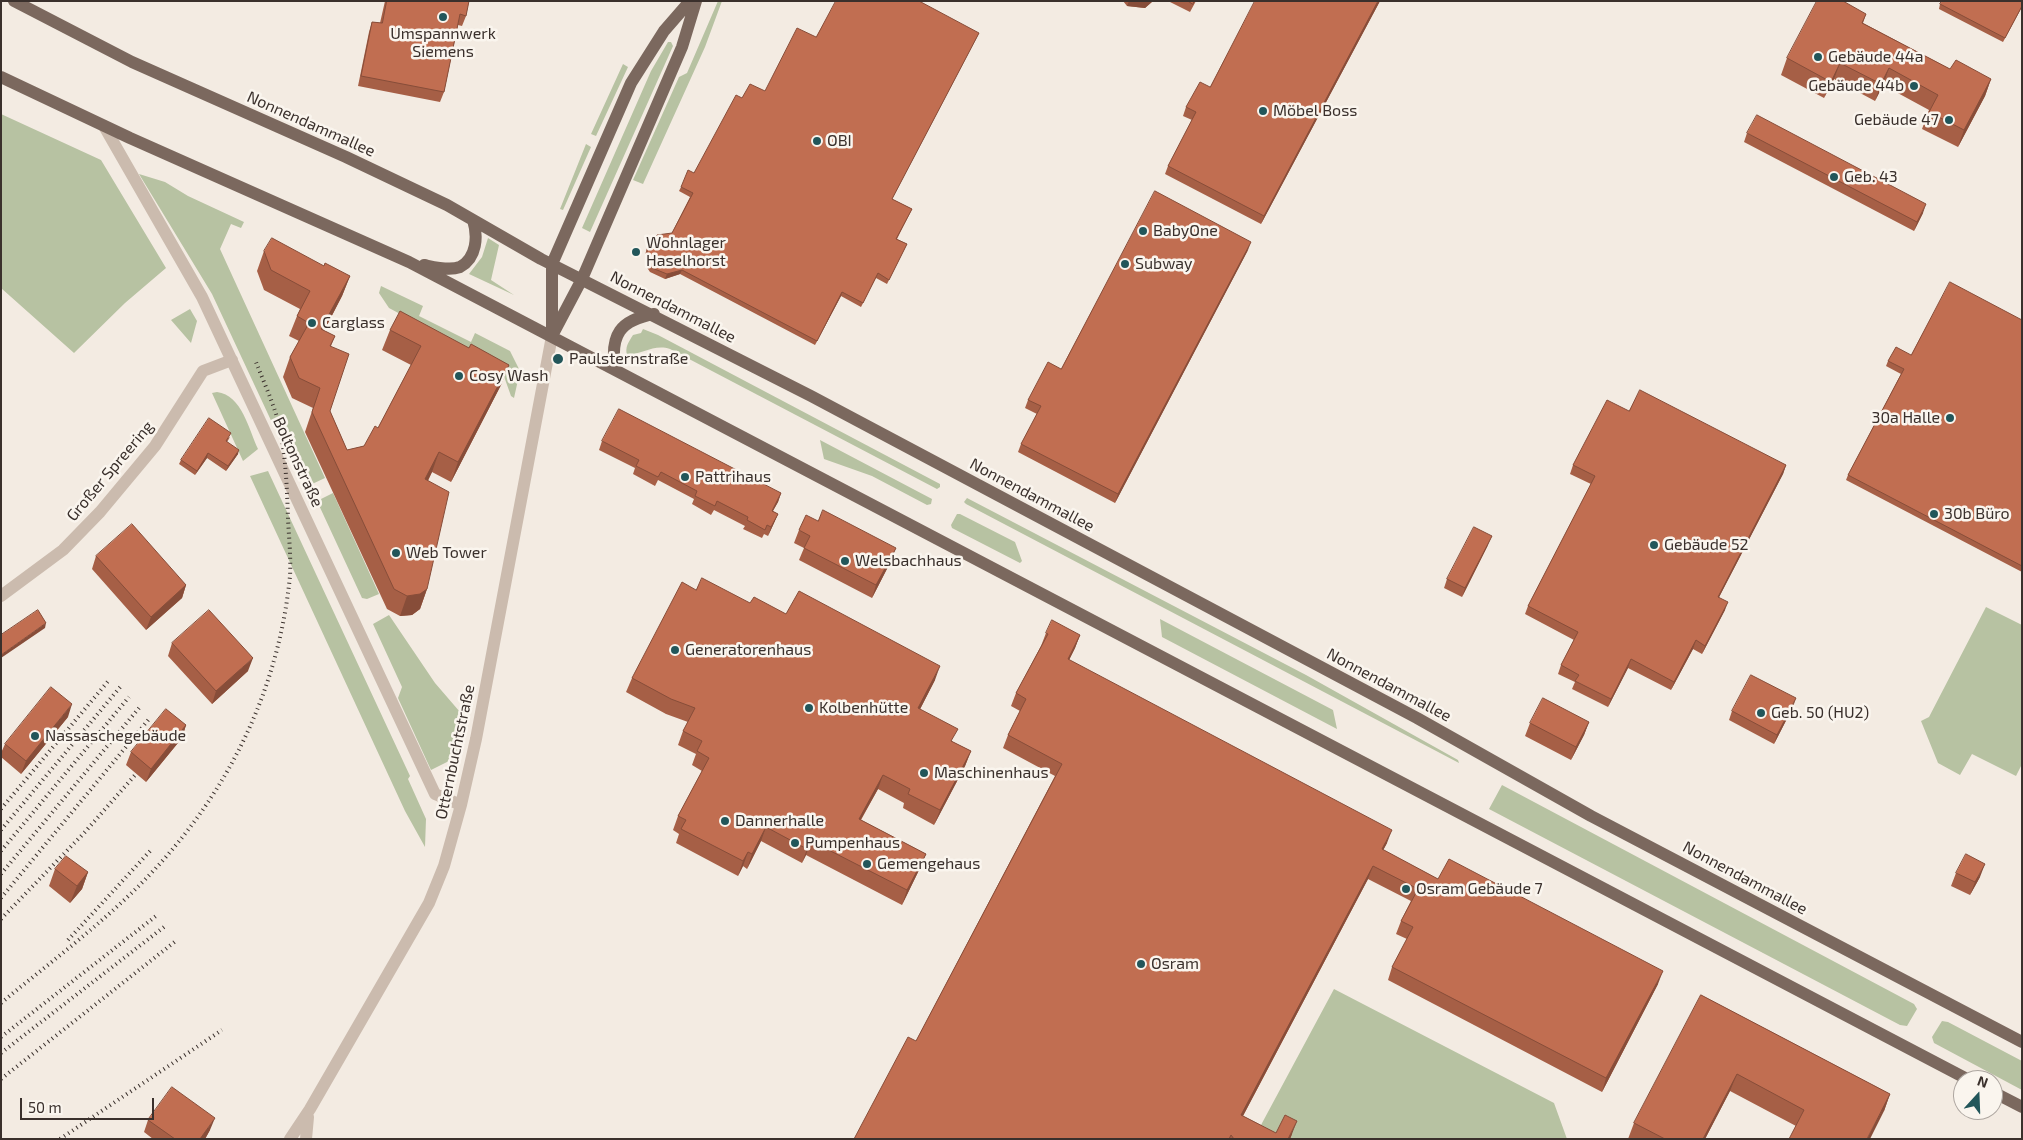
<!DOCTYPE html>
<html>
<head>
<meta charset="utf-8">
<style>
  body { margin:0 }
  #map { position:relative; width:2023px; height:1140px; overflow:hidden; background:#f3ebe2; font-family:"Exo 2",sans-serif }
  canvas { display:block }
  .frame { position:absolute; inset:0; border:2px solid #3a302c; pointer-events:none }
  .north { position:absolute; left:1953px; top:1070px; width:50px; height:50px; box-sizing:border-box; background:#faf5ee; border:1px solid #ada6a0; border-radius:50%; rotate:20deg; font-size:14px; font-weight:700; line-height:20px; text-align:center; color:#3a302c }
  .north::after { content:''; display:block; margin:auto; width:18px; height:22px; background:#22565a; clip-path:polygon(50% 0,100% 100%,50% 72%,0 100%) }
  .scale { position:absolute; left:20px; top:1098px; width:134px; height:22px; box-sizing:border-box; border:2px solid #3a302c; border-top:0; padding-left:6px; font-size:15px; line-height:18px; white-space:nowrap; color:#3a302c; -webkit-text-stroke:4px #faf5ee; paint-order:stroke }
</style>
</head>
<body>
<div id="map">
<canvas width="2023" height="1140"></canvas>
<div class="frame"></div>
<div class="north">N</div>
<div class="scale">50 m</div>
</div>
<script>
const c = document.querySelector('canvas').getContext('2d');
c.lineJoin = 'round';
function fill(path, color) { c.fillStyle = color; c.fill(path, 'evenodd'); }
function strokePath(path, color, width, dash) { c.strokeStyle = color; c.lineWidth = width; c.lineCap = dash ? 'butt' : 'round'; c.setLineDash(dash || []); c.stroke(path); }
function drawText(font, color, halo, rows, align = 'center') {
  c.font = font + ' "Exo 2",sans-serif'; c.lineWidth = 5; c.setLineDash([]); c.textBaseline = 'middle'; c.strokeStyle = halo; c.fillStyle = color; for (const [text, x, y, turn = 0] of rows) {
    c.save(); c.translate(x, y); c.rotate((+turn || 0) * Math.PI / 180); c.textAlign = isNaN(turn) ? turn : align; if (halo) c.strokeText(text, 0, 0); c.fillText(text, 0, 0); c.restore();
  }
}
const green = new Path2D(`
  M718 1H722L705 47 643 184 633 180 679 77 687 73Z
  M668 42H671L673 46 590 232 582 228 651 71Z
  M623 64 628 67 596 136 591 134Z
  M1 114 101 160 166 268 125 303 74 353 1 288Z
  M586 144 591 147 563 210 560 209Z
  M139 174 165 182 188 196 244 222 241 228 231 224 220 249 325 478 310 485 288 439 275 429 212 294Z
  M488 238 499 245 491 280 514 295 469 274 482 257Z
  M381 286 423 306 419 316 471 342 475 333 510 351 520 371 514 398 511 396 501 368 389 308 379 293Z
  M190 309 197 321 191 343 171 320Z
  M643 329 658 335 940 484V487L937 489 670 349C654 344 643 354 627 355 625 347 628 343 633 335L641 333Z
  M217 392C242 395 249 430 258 449L243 461 212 393Z
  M820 440 932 499 931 504 927 505 872 476 824 459Z
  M268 471 410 776 408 779 426 819 425 847 405 811 250 476Z
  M333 493 379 594 367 599 362 598 317 501Z
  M967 498 1306 675 1458 760 1459 763 966 504 964 502Z
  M957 514H960L1015 542 1022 561 1020 563 952 528 951 525Z
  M1986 607 2022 625V764L2016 776 1972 754 1960 775 1938 763 1921 721 1929 717Z
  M389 615 435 683 466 719 454 770 449 761 431 770 398 698 402 687 373 624Z
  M1160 619 1333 710 1337 729 1162 637Z
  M1502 785 1914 1004 1917 1009 1907 1026 1900 1025 1489 809Z
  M1334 989 1554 1103 1567 1139H1287L1261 1125Z
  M1942 1021 1948 1022 2022 1061V1090L1934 1043 1932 1037Z`);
const minor = new Path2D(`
  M104 126 202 297 435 794 461 805
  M1 596 63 550 100 512 155 446 203 371 232 360
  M290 1139 310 1109 429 903 444 866 461 805 476 739 552 336
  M306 1139 308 1117`);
const major = new Path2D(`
  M14 1 132 62 346 157 447 205 541 259 811 396 1417 718 1591 816 2022 1042
  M1 77 130 138 409 262 1969 1080
  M424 265C434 267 449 271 460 267 477 258 478 236 473 220
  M553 334 582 279 682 47 696 1
  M552 336V264L631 83 664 31 690 1
  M615 369C610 335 620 320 654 314
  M1993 1092 2022 1107`);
const rail = new Path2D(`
  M1 809 110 679
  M1 830 121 686
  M1 851 129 697
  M1 874 139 708
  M1 898 149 719
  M1 919 85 832 136 774
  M68 940 151 850
  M1 979H2
  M1 1003C53 960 109 919 155 869 231 787 279 687 290 576 291 558 289 538 288 519 287 489 286 459 280 429 275 406 264 383 256 362
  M1 1037 156 916
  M1 1053 164 927
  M1 1079 177 940
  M60 1139 222 1030`);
const wall = new Path2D(`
  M385 1H469L466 16 462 26 458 25 444 92 440 102 358 86 369 32 372 22 380 23Z
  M1123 1H1153L1145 8 1127 6Z
  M1168 1H1196L1190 12Z
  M1380 1 1261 224 1165 174 1168 166 1192 120 1183 116 1186 107 1210 87Z
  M2022 1V7L2003 42 1939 9 1940 4Z
  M1866 14 1863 23 1950 69 1991 79 1985 96 1958 147 1922 129 1929 110 1883 85 1875 101 1834 79 1824 98 1781 75 1787 58Z
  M979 33 892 199 912 209 897 239 907 244 887 284 876 278 861 307 841 296 815 345 680 274 665 279 650 272 646 266 645 255 648 245 672 233 690 197 679 191 681 187 694 173 742 98 765 91 816 37Z
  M1747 133 1923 213 1914 231 1744 142Z
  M1248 250 1115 503 1018 452 1021 444 1037 414 1025 408 1028 400 1061 369Z
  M264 251 324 266 350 276 342 296 324 331 335 336 331 346 330 411 347 450 364 446 378 428 411 365 382 350 390 330 469 348 509 365 501 385 451 482 432 472 428 481 427 589 420 609 412 615 400 616 387 609 305 432 313 408 292 398 283 377 290 357 299 341 289 336 297 316 300 309 264 290 257 271Z
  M2022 320V572L1846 480 1848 475 1901 374 1886 366 1888 361 1911 355Z
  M1629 411 1786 465 1783 474 1719 597 1725 610 1702 654 1693 649 1671 690 1628 668 1608 707 1572 689 1575 682 1558 674 1561 665 1574 640 1525 614 1528 606 1591 484 1570 474 1573 465Z
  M230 437 227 442 238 454 226 471 207 458 195 475 179 464 181 460Z
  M602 441 781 493 778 502 773 511 778 514 774 523 768 536 764 534 762 538 743 529 745 526 714 510 711 515 692 504 694 499 658 480 655 486 633 474 635 468 599 450Z
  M799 530 891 561 872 598 799 560 804 548 794 543Z
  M1488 545 1462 597 1444 588 1447 579Z
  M96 556 186 585 182 598 146 630 92 569Z
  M696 590 750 603 786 614 935 680 920 709 953 742 971 751 965 766 934 825 903 808 904 803 878 789 861 820 926 854 920 868 902 905 806 855 802 863 761 841 747 869 743 866 738 876 676 843 679 834 673 830 678 816 702 771 692 765 696 754 678 745 683 731 688 722 666 714 626 692 632 678Z
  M1046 633 1080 635 1075 648 1069 660 1387 843 1383 850 1438 879 1658 984 1602 1092 1388 980 1392 967 1407 939 1396 934 1401 921 1411 901 1368 879 1243 1116 1276 1133 1292 1134 1290 1139H854L916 1041 1055 776 1003 748 1008 735 1020 711 1011 706 1016 693 1041 646Z
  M172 643 248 671 212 704 168 656Z
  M1793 707 1774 744 1729 720 1732 711Z
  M68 717 21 774 1 757V753L5 744Z
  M1589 722 1584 735 1571 760 1525 736 1530 723Z
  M186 725 182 738 146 782 126 765 131 752Z
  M55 869 88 872 82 889 70 903 49 886Z
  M1956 873 1980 877 1970 895 1951 886Z
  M1701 995 1890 1094 1884 1111 1796 1126 1730 1091 1705 1139H1628L1634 1123Z
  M148 1120 210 1130 205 1139H153L144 1132Z`);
const shadedWall = new Path2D(`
  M1129 1H1153L1145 8 1127 6Z
  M1378 1H1380L1261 224 1264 216Z
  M979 33 977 37 890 203 892 199Z
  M1840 63 1834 79 1824 98 1831 82Z
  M1889 68 1883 85 1875 101 1881 84Z
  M1991 79 1985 96 1958 147 1964 130Z
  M1926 204 1923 213 1914 231 1917 222Z
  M1251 242 1248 250 1115 503 1118 494Z
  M682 270 680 274 665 279 667 274Z
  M350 276 342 296 314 350 321 329Z
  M842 292 841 296 815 345 817 341Z
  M509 365 501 385 451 482 458 462Z
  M239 450 238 454 226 471 228 466Z
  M439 452 432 472 418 499 425 479Z
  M208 453 207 458 195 475 197 471Z
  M1786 465 1783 474 1715 605 1718 597Z
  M781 493 778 502 768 519Z
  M778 514 774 523 768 536 771 527Z
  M1492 536 1488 545 1462 597 1465 588Z
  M896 548 891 561 872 598 876 585Z
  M186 585 182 598 146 630 151 617Z
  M427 589 420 609 412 615 400 616 407 596Z
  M1728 602 1725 610 1702 654 1705 646Z
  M46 623 45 628 1 658V655Z
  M1080 635 1075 648 1063 672 1068 659Z
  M1696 640 1693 649 1671 690 1674 682Z
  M253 658 248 671 212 704 216 691Z
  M1631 659 1628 668 1608 707 1611 699Z
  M940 666 935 680 913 723 918 708Z
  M1796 698 1793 707 1774 744 1777 735Z
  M72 704 68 717 21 774 26 761Z
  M1589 722 1584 735 1571 760 1576 747Z
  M186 725 182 738 146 782 151 769Z
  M971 751 965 766 934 825 940 810Z
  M883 775 878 789 853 833 859 819Z
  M766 827 761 841 747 869 752 854Z
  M1392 830 1387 843 1377 862 1382 849Z
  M811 841 806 855 802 863 807 849Z
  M748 852 743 866 738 876 743 861Z
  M926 854 920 868 902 905 907 890Z
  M1985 864 1980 877 1970 895 1975 882Z
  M1373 866 1368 879 1236 1129 1241 1115Z
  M88 872 82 889 70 903 77 886Z
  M1663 971 1658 984 1602 1092 1606 1078Z
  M1737 1074 1730 1091 1705 1139H1703Z
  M1890 1094 1884 1111 1870 1139H1867Z
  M215 1118 210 1130 205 1139H200Z
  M1297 1121 1292 1134 1290 1139H1288Z`);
const building = new Path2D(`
  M387 1H469L466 16 460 14 444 92 361 76 372 22 382 23Z
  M836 1H919L979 33 892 199 912 209 896 239 907 244 889 280 878 273 863 303 842 292 817 341 682 270 667 274 652 268 648 262 647 250 648 245 657 235 672 233 693 193 681 187 688 170 694 173 736 95 742 98 750 84 765 91 797 28 816 37Z
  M1188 1H1194L1193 4Z
  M1255 1H1378L1264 216 1168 166 1196 112 1186 107 1200 82 1210 87Z
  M1817 1H1843L1866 14 1862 23 1950 69 1956 60 1991 79 1964 130 1929 112 1938 95 1889 68 1881 84 1840 63 1831 82 1787 58Z
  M1942 1H2022V6L2005 38 1940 4Z
  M1757 115 1926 204 1917 222 1747 133Z
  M1155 191 1251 242 1118 494 1021 444 1041 406 1028 400 1048 362 1061 369Z
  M272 238 324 266 325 263 350 276 321 329 335 336 330 346 349 354 330 411 347 450 364 446 375 426 378 428 421 346 390 330 400 311 469 348 471 344 509 365 458 462 439 452 425 479 449 492 427 589 420 594 407 596 394 589 312 412 320 388 299 378 290 357 309 323 297 316 310 291 271 270 264 251Z
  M1950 282 2022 320V566L1848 475 1904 369 1888 361 1896 347 1911 355Z
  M1640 390 1786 465 1718 597 1728 602 1705 646 1696 640 1674 682 1631 659 1611 699 1575 681 1579 675 1561 665 1578 632 1528 606 1595 476 1573 465 1607 400 1629 411Z
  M619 409 781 493 772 511 778 514 771 527 767 525 765 530 747 520 748 517 717 501 715 506 695 496 697 491 661 472 658 477 636 466 639 460 602 441Z
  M209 418 231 433 226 441 239 450 228 466 208 453 197 471 181 460Z
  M823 510 896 548 876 585 804 548 810 536 799 530 806 515 818 521Z
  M132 524 186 585 151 617 96 556Z
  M1474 527 1492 536 1465 588 1447 579Z
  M702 578 750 603 754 597 786 614 799 591 940 666 918 708 958 729 951 741 971 751 940 810 908 794 910 789 883 775 859 819 926 854 907 890 811 841 807 849 766 827 752 854 748 852 743 861 681 829 686 820 678 816 709 758 697 751 702 741 683 731 695 708 671 699 632 678 682 582 696 590Z
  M38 610 46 623 1 655V635Z
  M209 610 253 658 216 691 172 643Z
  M1052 620 1080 635 1068 659 1392 830 1382 849 1438 879 1449 859 1663 971 1606 1078 1392 967 1413 927 1401 921 1418 889 1373 866 1241 1115 1276 1133 1285 1115 1297 1121 1288 1139H1234L1231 1135 1229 1139H854L908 1037 916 1041 1062 764 1008 735 1026 699 1016 693 1048 634 1046 633Z
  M1751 675 1796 698 1777 735 1732 711Z
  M51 687 72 704 26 761 5 744Z
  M1543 698 1589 722 1576 747 1530 723Z
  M166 709 186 725 151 769 131 752Z
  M1966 854 1985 864 1975 882 1956 873Z
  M66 856 88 872 77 886 55 869Z
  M1701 995 1890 1094 1867 1139H1789L1804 1110 1737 1074 1703 1139H1665L1634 1123Z
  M172 1087 215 1118 200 1139H175L148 1120Z`);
const markers = [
  [443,17,5,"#22565a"],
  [1818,57,5,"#22565a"],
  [1914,86,5,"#22565a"],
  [1263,111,5,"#22565a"],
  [1949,120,5,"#22565a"],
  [817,141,5,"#22565a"],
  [1834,177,5,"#22565a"],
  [1143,231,5,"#22565a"],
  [636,252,5,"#22565a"],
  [1125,264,5,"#22565a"],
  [312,323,5,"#22565a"],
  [558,359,6,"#22565a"],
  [459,376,5,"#22565a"],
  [1950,418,5,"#22565a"],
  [685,477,5,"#22565a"],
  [1934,514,5,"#22565a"],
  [1654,545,5,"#22565a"],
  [396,553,5,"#22565a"],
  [845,561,5,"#22565a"],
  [675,650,5,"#22565a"],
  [809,708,5,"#22565a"],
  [1761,713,5,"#22565a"],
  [35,736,5,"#22565a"],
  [924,773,5,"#22565a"],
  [725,821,5,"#22565a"],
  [795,843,5,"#22565a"],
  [867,864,5,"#22565a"],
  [1406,889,5,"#22565a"],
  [1141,964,5,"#22565a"]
];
const poiNames = [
  ["Umspannwerk",443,34,"center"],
  ["Siemens",443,52,"center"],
  ["Gebäude 44a",1828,57],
  ["Gebäude 44b",1904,86,"right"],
  ["Möbel Boss",1273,111],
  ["Gebäude 47",1939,120,"right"],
  ["OBI",827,141],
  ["Geb. 43",1844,177],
  ["BabyOne",1153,231],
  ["Wohnlager",646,243],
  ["Haselhorst",646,261],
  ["Subway",1135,264],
  ["Carglass",322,323],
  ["Paulsternstraße",569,359],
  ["Cosy Wash",469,376],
  ["30a Halle",1940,418,"right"],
  ["Pattrihaus",695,477],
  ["30b Büro",1944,514],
  ["Gebäude 52",1664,545],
  ["Web Tower",406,553],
  ["Welsbachhaus",855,561],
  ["Generatorenhaus",685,650],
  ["Kolbenhütte",819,708],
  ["Geb. 50 (HU2)",1771,713],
  ["Nassaschegebäude",45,736],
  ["Maschinenhaus",934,773],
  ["Dannerhalle",735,821],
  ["Pumpenhaus",805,843],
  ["Gemengehaus",877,864],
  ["Osram Gebäude 7",1416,889],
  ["Osram",1151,964]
];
const streetNames = [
  ["Nonnendammallee",311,124,24],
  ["Nonnendammallee",673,307,27],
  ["Boltonstraße",298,462,65],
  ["Großer Spreering",110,471,-50],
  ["Nonnendammallee",1032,495,28],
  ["Nonnendammallee",1389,685,28],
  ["Otternbuchtstraße",455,752,-78],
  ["Nonnendammallee",1745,878,28]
];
fill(green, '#b7c2a2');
strokePath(minor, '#cbbbae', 12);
strokePath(major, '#7b685e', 12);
strokePath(rail, '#3a302c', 4, [1, 4]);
fill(wall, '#a65f46');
fill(shadedWall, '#874d39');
fill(building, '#c16e51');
strokePath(building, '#874d39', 1);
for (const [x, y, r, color] of markers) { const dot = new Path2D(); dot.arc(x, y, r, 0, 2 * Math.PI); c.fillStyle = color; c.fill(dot); strokePath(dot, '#faf5ee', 2); }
drawText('16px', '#3a302c', '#faf5ee', poiNames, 'left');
drawText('16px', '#3a302c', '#faf5ee', streetNames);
</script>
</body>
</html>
